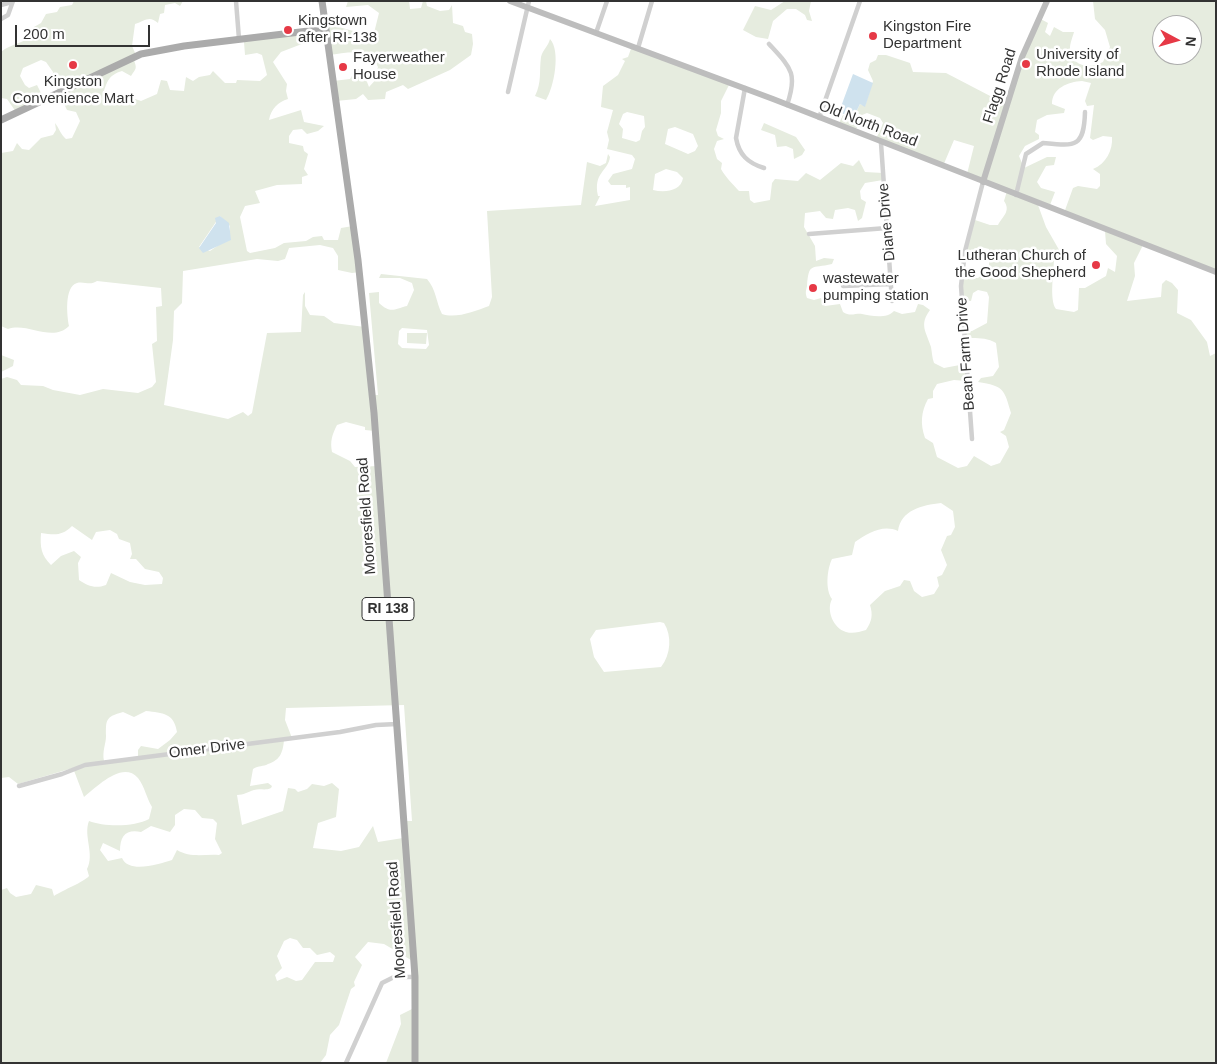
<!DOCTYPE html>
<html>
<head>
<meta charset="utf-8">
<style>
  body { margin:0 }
  #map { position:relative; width:1217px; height:1064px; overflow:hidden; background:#fff; font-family:Arial,sans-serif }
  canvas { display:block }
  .frame { position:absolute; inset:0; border:2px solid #333; pointer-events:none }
  .north { position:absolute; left:1152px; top:15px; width:50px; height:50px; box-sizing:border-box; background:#fff; border:1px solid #adadad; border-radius:50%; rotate:96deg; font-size:14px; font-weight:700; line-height:20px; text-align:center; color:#333 }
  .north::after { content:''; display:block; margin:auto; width:18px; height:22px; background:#e63946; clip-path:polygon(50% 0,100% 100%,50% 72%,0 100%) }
  .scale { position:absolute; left:15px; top:25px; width:135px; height:22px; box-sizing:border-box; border:2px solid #333; border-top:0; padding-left:6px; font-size:15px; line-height:18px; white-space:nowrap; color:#333; -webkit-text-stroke:4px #fff; paint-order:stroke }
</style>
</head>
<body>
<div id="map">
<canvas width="1217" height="1064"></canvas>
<div class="frame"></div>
<div class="north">N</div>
<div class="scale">200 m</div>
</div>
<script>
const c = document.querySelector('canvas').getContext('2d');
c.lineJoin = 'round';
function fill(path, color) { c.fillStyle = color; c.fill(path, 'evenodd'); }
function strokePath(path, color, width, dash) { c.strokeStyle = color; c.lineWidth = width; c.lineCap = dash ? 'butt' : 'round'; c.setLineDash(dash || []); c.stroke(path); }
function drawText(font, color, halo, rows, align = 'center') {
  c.font = font + ' Arial,sans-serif'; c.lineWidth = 5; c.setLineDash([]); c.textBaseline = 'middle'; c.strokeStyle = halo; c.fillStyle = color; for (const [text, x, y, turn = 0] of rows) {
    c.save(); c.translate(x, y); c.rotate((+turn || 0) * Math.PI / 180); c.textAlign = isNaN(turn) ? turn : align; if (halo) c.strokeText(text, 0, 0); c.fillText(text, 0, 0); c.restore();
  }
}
const green = new Path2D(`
  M74 1H183L180 6 175 3 165 5 164 13 160 14 158 23C149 15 145 21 135 24L132 46 136 55 133 57C137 69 137 67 131 76L122 71C109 75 107 81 103 94L116 105H127L135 99 141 101 157 94 161 80 167 81 170 90 184 91 186 77 193 81 199 77 210 75 213 71 225 83H236L237 80 260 81 267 75 262 55 257 53 245 55 244 42 308 31 307 42 281 52 273 62 287 84 286 91 288 99C278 102 271 109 269 120L301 110 304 122 324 126 318 131 307 134 302 129 293 130 289 136V143L303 146 304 151 308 154 304 169 308 175 302 177V184L277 185 255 191 260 203 245 206 240 217 247 251 250 253 275 248 284 243 306 241 313 237 322 236 324 240H338L341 228 353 226 360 272 352 273 338 270V256L333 248 320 245 289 248 285 259 278 261 257 259 183 271 182 303 174 311 173 340 164 405 228 419 243 412 248 416 252 413 267 333 301 332 303 295 305 292V306L310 315 324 316 334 323 365 327 373 395H378L369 293 379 292V303C391 314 394 309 407 306L414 290 412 283 400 278H379L381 274 427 279C436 289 436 302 442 314 456 319 475 311 489 306L492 297 487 211 581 205 587 162 600 166 606 163 608 154 610 157C608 172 593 172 598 196H600L595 206 630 200V187L626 188V185H611L608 181 613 174 632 169 635 159 632 155 607 149 609 140 607 132 613 110 601 107 603 86 618 75 625 61 622 59 628 57 632 46 730 83 721 101V113L716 130 718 136 724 139 717 141 714 149 717 159 722 163 721 169C726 178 732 183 739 191H749L750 200 754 203 770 200 772 183 775 179 798 181 806 173 820 180 841 163 853 166 859 160 865 172 883 173V180L865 183 860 191 861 199 866 202 862 218 858 221 855 210 848 208 835 210 833 219 826 218 820 211 805 213 804 227 815 246 816 261 824 258 834 259 832 264C811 269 809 262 807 286 806 291 805 292 807 298L814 300 821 298 825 306 840 304 843 312C850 317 856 313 862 314 871 316 887 319 894 311L902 314 915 312 918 304 923 305 930 310C919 325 926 331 931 347 932 352 932 358 934 363L944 368 965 364 966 381 954 380 937 384 933 391V398L928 399C921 412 920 424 925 438L933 443 937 457 958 468 967 466 974 456 991 466 1000 463 1009 447 1006 436 1000 432 1004 430 1011 413C1004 389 1004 386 978 382L981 378 993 376 999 367 996 343C986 337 975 338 964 338L963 331H972L987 323 989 297 987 292 978 290 973 293 971 301 961 300 962 277 978 278 989 269V249L981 247 976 249 973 254 964 251 972 219 990 225H998C1003 216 1011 211 1004 201L1007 191 967 174 974 146 954 140 943 166 876 139 883 123 880 118 867 113 862 115 855 132 838 125 843 115 853 118 860 104 865 106 873 81 868 70 870 63 876 60 878 55H886L910 63 913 72 946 73 994 98 1006 100 1039 18 1048 23 1045 32 1050 36 1054 27 1063 32H1074C1073 36 1070 43 1070 48 1071 67 1090 69 1103 62L1110 47 1105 30 1095 19 1093 1H1216V272L1143 245 1134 263 1135 276 1127 301 1161 297 1162 284 1166 280 1172 283 1178 290 1177 313 1191 320 1207 342 1210 356 1216 353V1063H386L401 1024 400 1015 412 1009 411 960 384 944 368 942 355 957 362 965 354 982 355 986 351 989 339 1025 330 1035 326 1055 320 1063H1V890L7 888 10 893 16 897 31 894 36 885 52 889 54 896C63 890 84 882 89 876L87 869C95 854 83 836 89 821 104 827 135 827 149 819L152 807C146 797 145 787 138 778 122 760 96 788 84 797L73 768 18 784 9 777 1 778V379L7 377 17 380 21 385 43 386 53 390 80 395 103 389 138 393 152 387 156 382 152 344 157 341 156 307 162 306 161 288 97 281C90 286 84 281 77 283 64 287 67 316 69 326 52 343 28 322 8 329L1 326V153L13 151 17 143 22 149 29 150 41 138 53 135 56 130 55 123C59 128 61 135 66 139L72 138 80 121 76 112 67 110 52 79 53 72 46 62 41 60 23 68 20 76 25 85 29 88 37 85 44 99 16 112 7 99 1 98V52C11 43 27 43 35 33L34 27 41 23 46 14 57 12 60 7 72 5ZM1162 25H1192V55H1162ZM1082 81 1091 83 1085 101 1087 106 1094 105 1090 138 1093 140 1103 136 1112 137C1113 150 1106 164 1093 169L1100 174V186L1097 189 1078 186 1073 188 1064 213 1105 231 1106 244 1117 256 1115 272 1108 268 1106 276 1085 288H1079L1078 310 1074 312 1056 309C1049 300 1054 271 1054 258L1062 255 1046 227 1038 205H1050L1055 192 1041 188 1037 182 1046 166 1054 165 1056 157H1047L1024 168 1019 156 1025 146 1039 139V135L1035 132 1037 120 1047 115 1064 113 1065 109 1052 104C1052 88 1068 82 1082 81ZM627 112 644 116 645 127 642 131 640 140 636 142 622 138 623 129 619 124 623 114ZM675 127 693 134 698 146 695 151 688 154 665 144 668 129ZM666 169 677 172 683 178C681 191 665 193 653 190L655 174ZM220 216 230 226C230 240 220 244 210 251L199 247ZM402 328 427 330 429 345 426 349 402 348 398 344 399 331ZM346 422 365 427V430L375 431 378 466 355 467 350 461 332 452C330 441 332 435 337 425ZM941 503 953 511 955 527 951 535 947 536 941 550 947 565 942 575 937 577 939 586 934 594 922 597 914 591 910 581 904 580 900 586 885 591 870 605C873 615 872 621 866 630 859 632 853 634 846 632 833 628 826 610 832 599 825 590 827 569 832 559L852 555 855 542C868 533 883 524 898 531 901 510 922 505 941 503ZM72 526 92 540 96 532 110 530 117 534 119 539 130 543 132 554 130 559H136L145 569 159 572 163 578 162 584 145 585 130 582 111 573 106 585C95 589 88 586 79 580L78 563 81 557 74 551 61 556 51 565C41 555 40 547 41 533 55 535 62 536 72 526ZM660 622 664 623C672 636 671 654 661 667L604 672 594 657 590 639 596 630ZM404 705 412 821H401L403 838 378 842 373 826 359 847 341 851 313 848 318 823 336 817 339 789 332 783 324 786 312 784 307 789 298 792 295 789 288 788 283 811 242 825 237 795C244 795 247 792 254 790 260 788 265 791 271 788L272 786 268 783 250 786 253 769C259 765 263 767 268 764 281 760 283 751 284 740L292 738 285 720 286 708ZM146 711C163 713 174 713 177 732L170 740 158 749 141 746 138 750V758L104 761C102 751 106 744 106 736 106 720 105 717 123 712L134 717ZM184 809 195 810 202 818 213 819 217 823 215 839 222 853 219 855C204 854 190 858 177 850L172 860C159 864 129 874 122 858L108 861 100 850 103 843 120 851C120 836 126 829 141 832L151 826 170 832 175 825V815ZM290 938 297 940 303 948H310L317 955 330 952 335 956 333 962H315L302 980 296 981 287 977 277 981 275 975 282 968 277 956 284 941Z
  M348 1H409L410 9 421 8 423 1H426L427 6 440 11 449 10 452 5 453 23 463 26 465 32 472 34 473 44 471 55 450 70 408 89 403 85 386 92 385 99 368 100 363 94 356 99 336 101 333 81 350 79 356 69H362L369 87 380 75 376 73 378 67C370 46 347 53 329 55L325 19 334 18 335 26 357 32 374 33 379 13 368 5 346 7Z
  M785 1H811L809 11 812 21 807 20 805 15 796 9H787L773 21 768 39 756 37 743 30 755 6 771 10Z
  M550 39C561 51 554 87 546 100L535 96C542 82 539 72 541 57 543 49 548 47 550 39Z
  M764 123 796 137 805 150 802 155 794 159 793 149 786 146 777 147 775 135 761 130Z
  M407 333H427L426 344 407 343Z
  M1 355 14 360 13 366 1 372Z`);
const water = new Path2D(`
  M853 74 873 83 865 107 860 104 853 118 839 112Z
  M220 216 229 223 231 240 203 253 199 248 216 223 215 218Z`);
const street = new Path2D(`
  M236 1 239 39
  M1 5 12 2
  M1 19 8 15 13 1
  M596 33 607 1
  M769 44C791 68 798 73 787 105
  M638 48 652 1
  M745 88 736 138C739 155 748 163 764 168
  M508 92 529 1
  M819 118 860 1
  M881 143 892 301
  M1016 195 1026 154 1043 143C1075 146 1084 148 1085 112
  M809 234 887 228
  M843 286 891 284
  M972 439 961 286 965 251 983 182
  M19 786 62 774 85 765 340 732 376 725 397 724
  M346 1063 382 983 394 977H415`);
const secondary = new Path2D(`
  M510 1 773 99 1216 272
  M983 182 1022 57 1047 1`);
const primary = new Path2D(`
  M322 1 358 260 374 413 408 879 415 977V1063
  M1 120 141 54 184 46 325 29`);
const markers = [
  [288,30,5,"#e63946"],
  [873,36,5,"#e63946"],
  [1026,64,5,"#e63946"],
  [73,65,5,"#e63946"],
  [343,67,5,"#e63946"],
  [1096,265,5,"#e63946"],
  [813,288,5,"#e63946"]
];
const shields = [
  [388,609,52]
];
const shieldNames = [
  ["RI 138",388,609]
];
const poiNames = [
  ["Kingstown",298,21],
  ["after RI-138",298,38],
  ["Kingston Fire",883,27],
  ["Department",883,44],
  ["University of",1036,55],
  ["Rhode Island",1036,72],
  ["Fayerweather",353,58],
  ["House",353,75],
  ["Kingston",73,82,"center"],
  ["Convenience Mart",73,99,"center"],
  ["Lutheran Church of",1086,256,"right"],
  ["the Good Shepherd",1086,273,"right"],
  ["wastewater",823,279],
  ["pumping station",823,296]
];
const streetNames = [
  ["Flagg Road",1000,86,-72],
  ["Old North Road",868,124,21],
  ["Diane Drive",887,222,-95],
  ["Bean Farm Drive",966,354,-94],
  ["Mooresfield Road",367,516,-94],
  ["Omer Drive",207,749,-7],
  ["Mooresfield Road",397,920,-94]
];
fill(green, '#e6ecdf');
fill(water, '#cfe2ee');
strokePath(street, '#d0d0d0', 4.5);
strokePath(secondary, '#bdbdbd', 6);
strokePath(primary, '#ababab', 7);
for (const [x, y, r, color] of markers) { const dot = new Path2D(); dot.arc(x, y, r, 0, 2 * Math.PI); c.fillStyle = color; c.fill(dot); strokePath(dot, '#fff', 2); }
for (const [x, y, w] of shields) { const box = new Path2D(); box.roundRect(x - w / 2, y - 11.5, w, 23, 4); c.fillStyle = '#fff'; c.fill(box); strokePath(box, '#333', 1); }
drawText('bold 14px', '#333', null, shieldNames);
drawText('15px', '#333', '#fff', poiNames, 'left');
drawText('15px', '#333', '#fff', streetNames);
</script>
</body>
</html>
